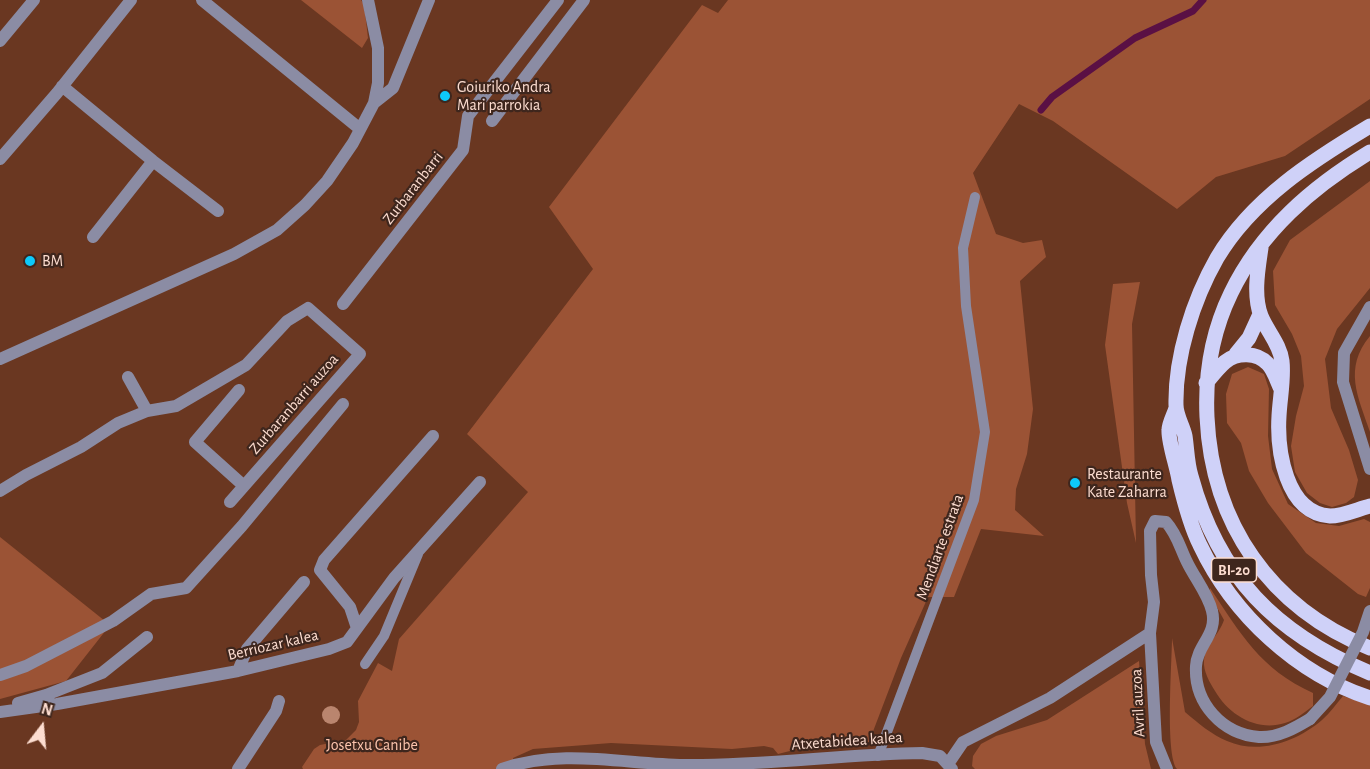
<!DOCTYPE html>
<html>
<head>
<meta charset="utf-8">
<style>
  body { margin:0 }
  #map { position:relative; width:1370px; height:769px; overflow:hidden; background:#6a3721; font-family:"Alegreya Sans",sans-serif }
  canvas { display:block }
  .north { position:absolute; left:12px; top:697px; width:60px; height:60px; -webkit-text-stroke:4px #3e261d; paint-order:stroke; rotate:16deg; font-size:16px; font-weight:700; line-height:24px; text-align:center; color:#fdddd0 }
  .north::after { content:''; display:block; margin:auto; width:21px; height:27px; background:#fdddd0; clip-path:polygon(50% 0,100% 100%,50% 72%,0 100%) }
</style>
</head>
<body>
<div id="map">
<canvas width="1370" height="769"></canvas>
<div class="north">N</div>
</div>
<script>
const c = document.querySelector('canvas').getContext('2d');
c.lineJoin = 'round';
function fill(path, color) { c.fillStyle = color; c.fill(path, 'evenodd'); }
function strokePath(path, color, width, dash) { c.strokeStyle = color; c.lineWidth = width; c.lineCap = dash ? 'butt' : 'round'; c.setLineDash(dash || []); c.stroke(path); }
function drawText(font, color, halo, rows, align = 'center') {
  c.font = font + ' "Alegreya Sans",sans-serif'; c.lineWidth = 4.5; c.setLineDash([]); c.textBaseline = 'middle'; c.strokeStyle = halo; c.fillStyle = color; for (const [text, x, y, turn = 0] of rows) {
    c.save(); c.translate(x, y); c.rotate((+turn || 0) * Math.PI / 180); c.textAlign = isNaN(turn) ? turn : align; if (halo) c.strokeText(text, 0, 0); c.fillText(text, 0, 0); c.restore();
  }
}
const green = new Path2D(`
  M301 0H361L364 4 368 38 362 48Z
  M728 0H1370V99L1285 156 1216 177 1177 209 1053 121 1019 104 973 173 996 234 1023 243 1042 240 1046 257 1020 281 1033 409 1027 454 1016 489 1015 510 1044 536 981 529 954 597H928L901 658 869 742H825L778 754 773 748 764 746 732 749 611 743 533 749 513 758 515 769H303L302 767 314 749 320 745 346 740 356 730 359 722 358 701 378 663 392 671 399 639 528 492 467 434 593 269 549 207 702 5 718 13Z
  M1370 181V288L1337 329 1325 359 1331 408 1349 450 1358 480 1354 497 1346 503 1332 507 1320 503 1307 493 1295 472 1291 446 1296 416 1304 386 1301 356 1292 334 1275 305 1273 271 1290 240Z
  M1140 282 1132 324 1136 543 1127 503 1105 345 1113 284Z
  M1370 336V432C1358 396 1343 369 1370 336Z
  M1248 367 1264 374 1269 389 1268 436 1272 469 1288 504 1316 523 1339 526 1364 519 1370 522V588L1366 597 1358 594 1306 553 1268 503 1249 471 1241 443 1227 423 1226 394 1232 374Z
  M0 537 110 625 66 681 0 699Z
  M1210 588C1241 634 1260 669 1313 693V706C1305 712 1295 720 1285 723 1257 732 1229 715 1215 691 1210 683 1203 671 1204 661 1205 645 1219 635 1224 620L1209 593Z
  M1172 638 1185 712C1198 723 1212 735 1227 741 1259 755 1296 742 1322 720 1330 713 1336 704 1343 696L1370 705V769H1177C1165 755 1172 661 1172 638Z
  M1139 661 1145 744 1151 769H975L972 766 973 756 981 744 996 736 1047 720Z`);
const stream = new Path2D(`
  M1041 110 1052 97 1135 38 1193 11 1203 0`);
const lane = new Path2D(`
  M365 664 384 636 418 554
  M878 756 974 500 985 432 966 306 963 248 975 197`);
const street = new Path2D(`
  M202 0 360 129
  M0 41 34 0
  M62 86 153 161 218 211
  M374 103 393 88 429 0
  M492 121 584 0
  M0 159 57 93 131 0
  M93 237 153 161
  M343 304 463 150 468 116 558 0
  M1370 307 1344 353 1343 382 1370 469
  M0 359 234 254 277 230 305 205 327 181 353 143 374 103 378 83V48L368 0
  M128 377 147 411
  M239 390 195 442 244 486
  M0 491 26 475 81 447 118 423 147 411 176 406 246 365 287 321 308 308 360 354 230 502
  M357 628 350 607 320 570 324 560 433 436
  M238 671 247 649 304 582
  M0 675 26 666 113 621 151 594 186 588 242 526 343 404
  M18 703 46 695 102 673 147 637
  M0 712 57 704 238 671 329 649 347 642 394 578 480 482
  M948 764 963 742 1050 698 1150 633
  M238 769 276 711 279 701
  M502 769C561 748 624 764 684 765 764 766 843 754 922 753L940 756 952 769
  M1167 769 1156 742 1150 633 1154 602 1151 575 1150 531 1155 521 1166 522C1177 534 1180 548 1187 562 1194 577 1208 594 1212 611 1218 634 1197 645 1196 666 1194 703 1222 734 1259 737 1278 738 1295 728 1310 719`);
const primary = new Path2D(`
  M1370 126C1313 160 1252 199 1217 258 1193 300 1175 357 1176 405 1176 416 1183 426 1185 436 1187 449 1187 463 1191 476 1218 576 1276 634 1370 673
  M1370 152C1312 187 1261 231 1231 293 1212 332 1205 374 1207 417 1212 524 1270 608 1370 648
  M1261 248C1258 269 1253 295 1261 316 1267 331 1280 344 1282 361 1284 379 1280 397 1279 416 1277 449 1285 513 1330 516 1343 516 1358 509 1370 506
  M1236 354 1249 338 1260 314
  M1206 383C1212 376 1218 368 1225 362 1237 352 1257 352 1268 364 1274 370 1277 381 1281 389
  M1176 408C1174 415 1169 423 1169 430 1168 441 1177 467 1179 480 1184 501 1190 525 1200 545 1233 615 1297 674 1370 698`);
const streetBridge = new Path2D(`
  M1310 719 1330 697 1363 632 1370 611`);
const trees = [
  [331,715]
];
const markers = [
  [445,96,6,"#0dcafa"],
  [30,261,6,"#0dcafa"],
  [1075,483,6,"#0dcafa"]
];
const shields = [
  [1234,570,45]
];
const shieldNames = [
  ["BI-20",1234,570]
];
const poiNames = [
  ["Goiuriko Andra",457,87],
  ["Mari parrokia",457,105],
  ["BM",42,261],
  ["Restaurante",1087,474],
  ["Kate Zaharra",1087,492]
];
const streetNames = [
  ["Zurbaranbarri",413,188,-52],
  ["Zurbaranbarri auzoa",294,404,-49],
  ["Mendiarte estrata",940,547,-70],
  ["Berriozar kalea",273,645,-13],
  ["Avril auzoa",1138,703,-93],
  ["Atxetabidea kalea",847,741,-4]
];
const parkNames = [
  ["Josetxu Canibe",372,745]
];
fill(green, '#9b5335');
strokePath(stream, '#5a1044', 7);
strokePath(lane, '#8b8ca4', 10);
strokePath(street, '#8b8ca4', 12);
strokePath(primary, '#cfd1f8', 15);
strokePath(streetBridge, '#8b8ca4', 12);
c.fillStyle = '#ba856e';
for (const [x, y] of trees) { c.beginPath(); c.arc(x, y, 9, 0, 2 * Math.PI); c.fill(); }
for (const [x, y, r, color] of markers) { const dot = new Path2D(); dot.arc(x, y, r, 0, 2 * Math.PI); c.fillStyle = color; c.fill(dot); strokePath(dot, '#3e261d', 2); }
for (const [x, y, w] of shields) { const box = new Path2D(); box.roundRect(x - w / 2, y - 12, w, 24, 4.5); c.fillStyle = '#3e261d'; c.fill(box); strokePath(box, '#fdddd0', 1.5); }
drawText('bold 15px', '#fdddd0', null, shieldNames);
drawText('16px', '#fdddd0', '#3e261d', poiNames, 'left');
drawText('16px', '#fdddd0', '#3e261d', streetNames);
drawText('16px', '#fcc4ad', '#3e261d', parkNames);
</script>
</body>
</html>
